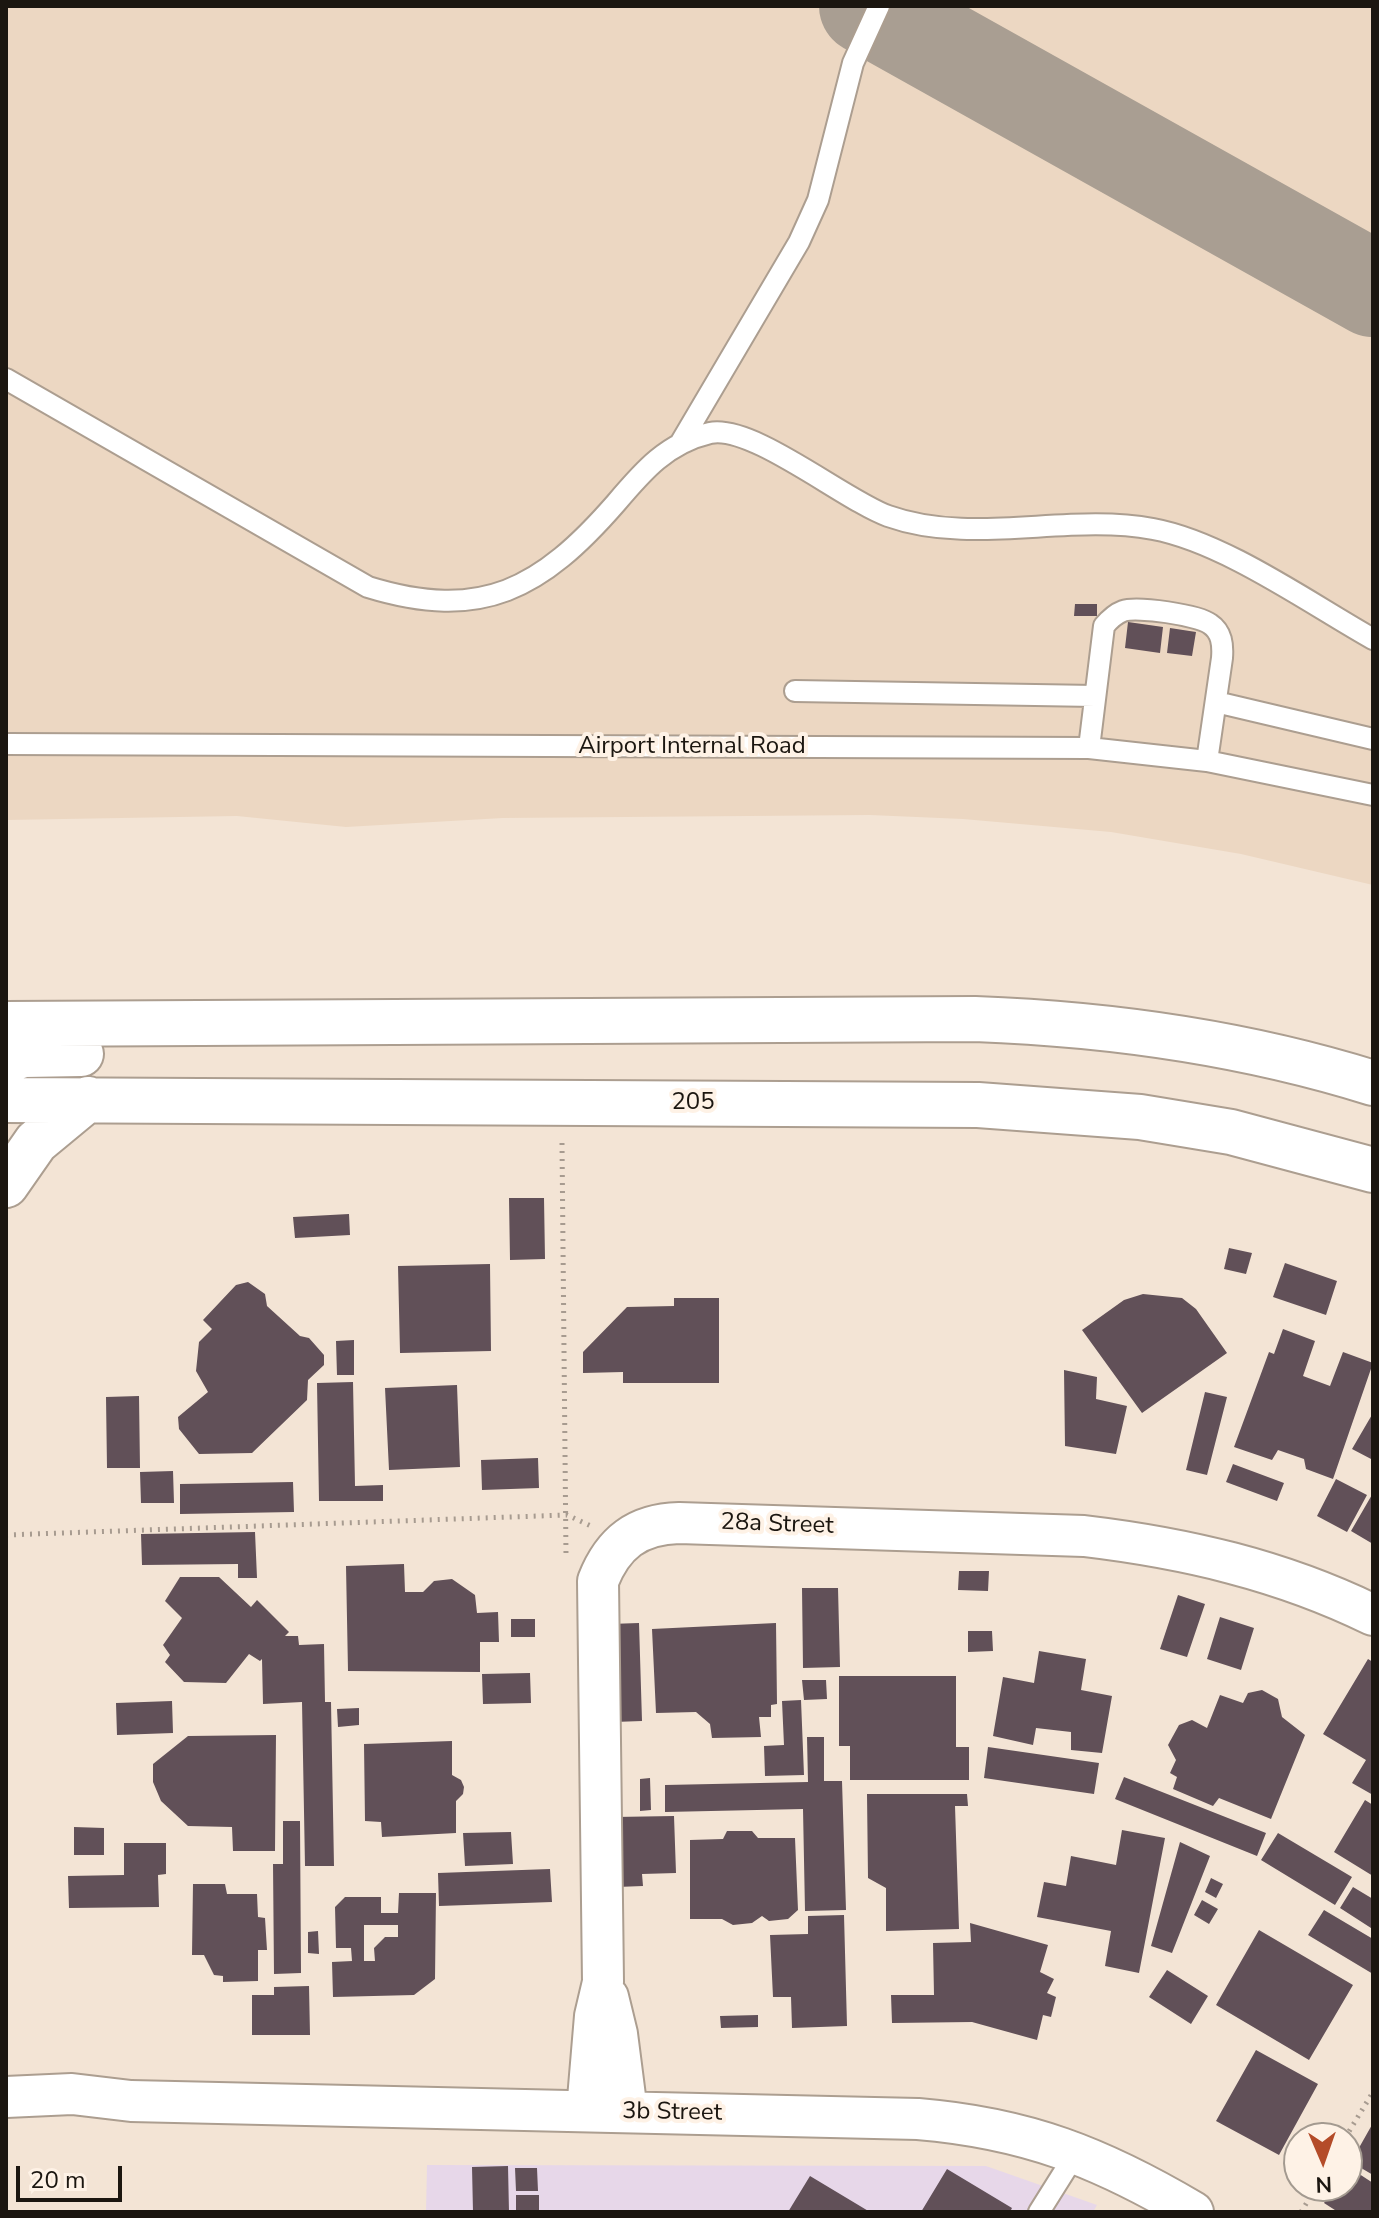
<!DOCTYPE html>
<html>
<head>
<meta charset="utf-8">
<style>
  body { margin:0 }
  #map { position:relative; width:1379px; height:2218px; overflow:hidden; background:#f3e4d5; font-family:"Nunito Sans",sans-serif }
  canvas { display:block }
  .frame { position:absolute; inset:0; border:8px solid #1b1610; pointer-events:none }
  .north { position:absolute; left:1283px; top:2122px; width:80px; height:80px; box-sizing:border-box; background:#fef2e6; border:2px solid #a39a90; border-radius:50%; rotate:178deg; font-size:22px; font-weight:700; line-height:32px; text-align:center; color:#1b1610 }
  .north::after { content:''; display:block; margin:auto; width:28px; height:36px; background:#b44c29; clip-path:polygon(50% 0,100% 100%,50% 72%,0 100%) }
  .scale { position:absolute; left:16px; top:2166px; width:106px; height:36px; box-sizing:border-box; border:4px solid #1b1610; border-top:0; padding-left:10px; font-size:24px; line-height:28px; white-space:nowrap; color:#1b1610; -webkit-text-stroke:6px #fef2e6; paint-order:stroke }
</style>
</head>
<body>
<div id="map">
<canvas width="1379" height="2218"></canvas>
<div class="frame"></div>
<div class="north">N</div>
<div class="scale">20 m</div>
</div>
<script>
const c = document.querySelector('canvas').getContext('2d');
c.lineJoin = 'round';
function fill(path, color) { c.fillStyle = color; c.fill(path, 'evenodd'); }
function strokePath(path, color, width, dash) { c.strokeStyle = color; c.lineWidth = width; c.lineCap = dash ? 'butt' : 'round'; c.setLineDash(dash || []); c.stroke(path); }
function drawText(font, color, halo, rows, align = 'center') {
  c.font = font + ' "Nunito Sans",sans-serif'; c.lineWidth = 8; c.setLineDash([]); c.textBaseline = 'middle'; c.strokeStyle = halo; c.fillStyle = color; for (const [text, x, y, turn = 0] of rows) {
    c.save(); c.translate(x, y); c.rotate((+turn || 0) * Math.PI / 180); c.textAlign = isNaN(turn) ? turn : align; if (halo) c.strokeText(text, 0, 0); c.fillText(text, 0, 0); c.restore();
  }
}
const built = new Path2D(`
  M6 6H1373V885L1241 854 1111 832 963 819 870 815 503 818 346 827 237 816 6 820Z`);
const education = new Path2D(`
  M427 2165 986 2166 1097 2205 1093 2212H426Z`);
const taxiway = new Path2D(`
  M867 6 1373 289`);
const building = new Path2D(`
  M1075 604H1097V616H1074Z
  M1128 622 1163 627 1160 653 1125 648Z
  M1170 628 1196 632 1192 656 1167 653Z
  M509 1198H544L545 1259 510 1260Z
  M349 1214 350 1235 295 1238 293 1217Z
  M1229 1248 1252 1253 1246 1274 1224 1269Z
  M1285 1263 1337 1281 1326 1315 1273 1297Z
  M490 1264 491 1351 400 1353 398 1266Z
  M248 1282 265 1294 267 1306 300 1336 309 1338 324 1355V1365L308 1380 307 1400 252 1453 199 1454 179 1429 178 1417 208 1392 196 1371 199 1342 212 1329 203 1320 236 1285Z
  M1143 1294 1182 1298 1196 1309 1227 1353 1142 1413 1082 1330 1124 1300Z
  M674 1298H719V1383H623V1372L583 1373V1352L627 1307 674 1306Z
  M1283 1329 1315 1341 1303 1376 1330 1386 1343 1352 1373 1363 1333 1479 1306 1469 1304 1459 1278 1450 1272 1460 1234 1447 1269 1352 1274 1354Z
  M354 1340V1375H337L336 1341Z
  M1064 1370 1097 1377 1096 1399 1127 1406 1116 1454 1065 1446Z
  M353 1382 355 1486 383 1485V1501H319L317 1383Z
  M457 1385 460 1467 389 1470 385 1388Z
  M1205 1392 1227 1397 1207 1475 1186 1470Z
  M139 1396 140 1468H107L106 1397Z
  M1373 1413V1460L1352 1449Z
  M538 1458 539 1488 482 1490 481 1460Z
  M1233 1464 1284 1483 1277 1501 1226 1482Z
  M173 1471 174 1503H141L140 1472Z
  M1336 1479 1367 1495 1347 1532 1317 1516Z
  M293 1482 294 1512 180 1514V1484Z
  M1373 1493V1544L1351 1531Z
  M255 1532 257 1578H238V1564L142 1565 141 1534Z
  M404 1564 405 1592H423L434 1581 452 1579 475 1595 477 1613 498 1612 499 1642H480V1672L348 1671 346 1566Z
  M959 1571H989L988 1591 958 1590Z
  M180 1577H219L251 1607 257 1600 289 1632 285 1636H298L299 1645 324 1644 325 1702H331L334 1866H305L302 1702 263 1704 262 1659 260 1661 249 1654 226 1683 184 1682 165 1662 170 1655 163 1645 182 1618 165 1601Z
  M802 1588H838L840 1667 803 1668Z
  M1178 1595 1205 1604 1187 1657 1160 1649Z
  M1220 1617 1254 1628 1241 1670 1207 1659Z
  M511 1619H535V1637H511Z
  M639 1623 642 1721 614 1722 610 1624Z
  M776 1623 777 1704 771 1705V1717H759L761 1737 712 1738 710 1724 696 1712 656 1713 652 1629Z
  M968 1631H992L993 1651 968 1652Z
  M1039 1651 1086 1659 1081 1690 1112 1696 1102 1753 1071 1750V1732L1036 1728 1033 1745 993 1736 1003 1677 1034 1683Z
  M1368 1659 1373 1662V1795L1352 1783 1366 1760 1323 1734Z
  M530 1673 531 1703 483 1704 482 1674Z
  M839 1676H956V1747H969V1780H850V1746H839Z
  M802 1680H826L827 1699 804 1700Z
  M1262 1690 1278 1699 1282 1717 1305 1735 1271 1819 1219 1798 1213 1806 1173 1789 1177 1777 1170 1773 1176 1760 1168 1745 1179 1725 1192 1720 1207 1728 1220 1695 1243 1703 1248 1693Z
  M801 1700 804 1775 765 1776 764 1746 784 1745 782 1701Z
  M172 1701 173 1733 117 1735 116 1703Z
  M359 1708V1725L338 1727 337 1709Z
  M276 1735 275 1851H233L232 1827 188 1826 161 1801 153 1782V1764L188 1736Z
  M807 1737H824V1781H842L846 1910 805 1911 803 1809 665 1812V1785L808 1782Z
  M452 1741V1775L461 1780 464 1787 463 1794 456 1801V1833L382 1837 381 1822 365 1821 364 1744Z
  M988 1747 1099 1763 1094 1794 984 1778Z
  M1124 1777 1266 1833 1257 1856 1115 1799Z
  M650 1778 651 1810 640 1811V1779Z
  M867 1794H967L968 1806H955L959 1929 886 1931V1888L868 1878Z
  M1365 1800 1373 1805V1876L1334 1852Z
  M674 1816 676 1873 642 1874 643 1886 617 1887 615 1817Z
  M283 1821H300L301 1973 274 1974 273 1864H283Z
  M74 1827 104 1828V1855H74Z
  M1122 1830 1165 1838 1139 1973 1105 1966 1111 1931 1037 1917 1044 1882 1066 1886 1071 1856 1116 1865Z
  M727 1831H752L758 1838H795L798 1910 788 1919 769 1921 762 1916 752 1923 733 1925 722 1919H690V1840L723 1839Z
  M511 1832 513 1864 465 1866 463 1833Z
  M1278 1833 1352 1877 1335 1905 1261 1860Z
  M1180 1842 1210 1856 1172 1953 1151 1946Z
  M124 1843H166V1874L158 1875 159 1907 69 1908 68 1876 124 1875Z
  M550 1869 552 1902 439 1906 438 1873Z
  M1211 1878 1223 1884 1216 1898 1205 1892Z
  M193 1884H225L227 1894H257L258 1917 265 1918 267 1950H258V1981L223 1982V1976L214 1975 204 1955H192Z
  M1353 1887 1373 1899 1371 1928 1340 1908Z
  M399 1893H436L435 1979 414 1995 333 1997 332 1962 352 1961 351 1948H336L335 1907 345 1897H381V1913H398ZM364 1925H398V1937H385L374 1948 375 1961H364Z
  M1202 1900 1218 1909 1209 1924 1194 1915Z
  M1324 1910 1373 1939V1974L1308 1935Z
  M844 1915 847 2026 792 2028 791 1997H773L770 1935 808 1934V1916Z
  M970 1923 1048 1945 1040 1972 1054 1979 1047 1993 1056 1997 1051 2017 1043 2015 1037 2040 972 2022 892 2023 891 1995H934L933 1943 971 1942Z
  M1259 1930 1353 1985 1309 2060 1216 2005Z
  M318 1931 319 1954 308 1953V1932Z
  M1167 1970 1208 1996 1191 2024 1149 1997Z
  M309 1986 310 2035H252V1995H274V1987Z
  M758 2015V2027L721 2028 720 2016Z
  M1256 2050 1318 2084 1279 2155 1216 2121Z
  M1373 2123V2175L1351 2162Z
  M508 2166 509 2212H473L472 2167Z
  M1347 2166 1373 2183V2212H1338L1324 2203 1335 2186H1347Z
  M515 2168H537L538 2191H516Z
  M947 2169 1012 2208 1010 2212H921Z
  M810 2176 870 2212H788Z
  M516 2195H539V2212H516Z`);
const path = new Path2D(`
  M562 1143 566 1556
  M6 1535 567 1515 591 1526
  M1345 2138 1373 2092
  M1301 2212 1317 2186`);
const lane = new Path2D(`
  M6 379 368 587C482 622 541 589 616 503 643 471 667 443 710 433 752 424 844 500 888 516 972 546 1067 513 1153 529 1224 542 1309 603 1373 639
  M681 442 799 242 818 200 853 63 879 6
  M795 691 1095 696
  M1216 702 1373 739
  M6 744 1089 748 1207 761 1373 795
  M1089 748 1104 626C1109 620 1115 614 1123 611 1137 606 1198 615 1210 624 1222 632 1223 645 1222 658L1207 761
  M1039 2212 1076 2153`);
const street = new Path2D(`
  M608 1997 617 2034 627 2112
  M6 2097 72 2094 131 2101 918 2119C1026 2128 1100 2157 1193 2212
  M587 2111 595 2016 603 1982 598 1581C613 1543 637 1524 679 1523L1084 1536C1185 1548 1281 1570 1373 1615`);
const secondary = new Path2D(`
  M6 1024 975 1019C1111 1024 1242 1042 1373 1083
  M6 1061 24 1055 81 1054
  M6 1100 978 1105 1140 1117 1231 1132 1373 1170
  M6 1185 36 1142 88 1099`);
const streetNames = [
  ["Airport Internal Road",692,747],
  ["205",693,1103],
  ["28a Street",777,1525,2],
  ["3b Street",672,2113,1]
];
fill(built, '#ecd7c2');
fill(education, '#e7d7e9');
strokePath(taxiway, '#a99e92', 96);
fill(building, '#615058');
strokePath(lane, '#ac9e90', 24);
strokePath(street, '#ac9e90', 44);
strokePath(secondary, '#ac9e90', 48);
strokePath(path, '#a79b90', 5, [2, 6]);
strokePath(lane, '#fff', 20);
strokePath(street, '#fff', 40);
strokePath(secondary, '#fff', 44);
drawText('24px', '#1b1610', '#fef2e6', streetNames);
</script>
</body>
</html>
